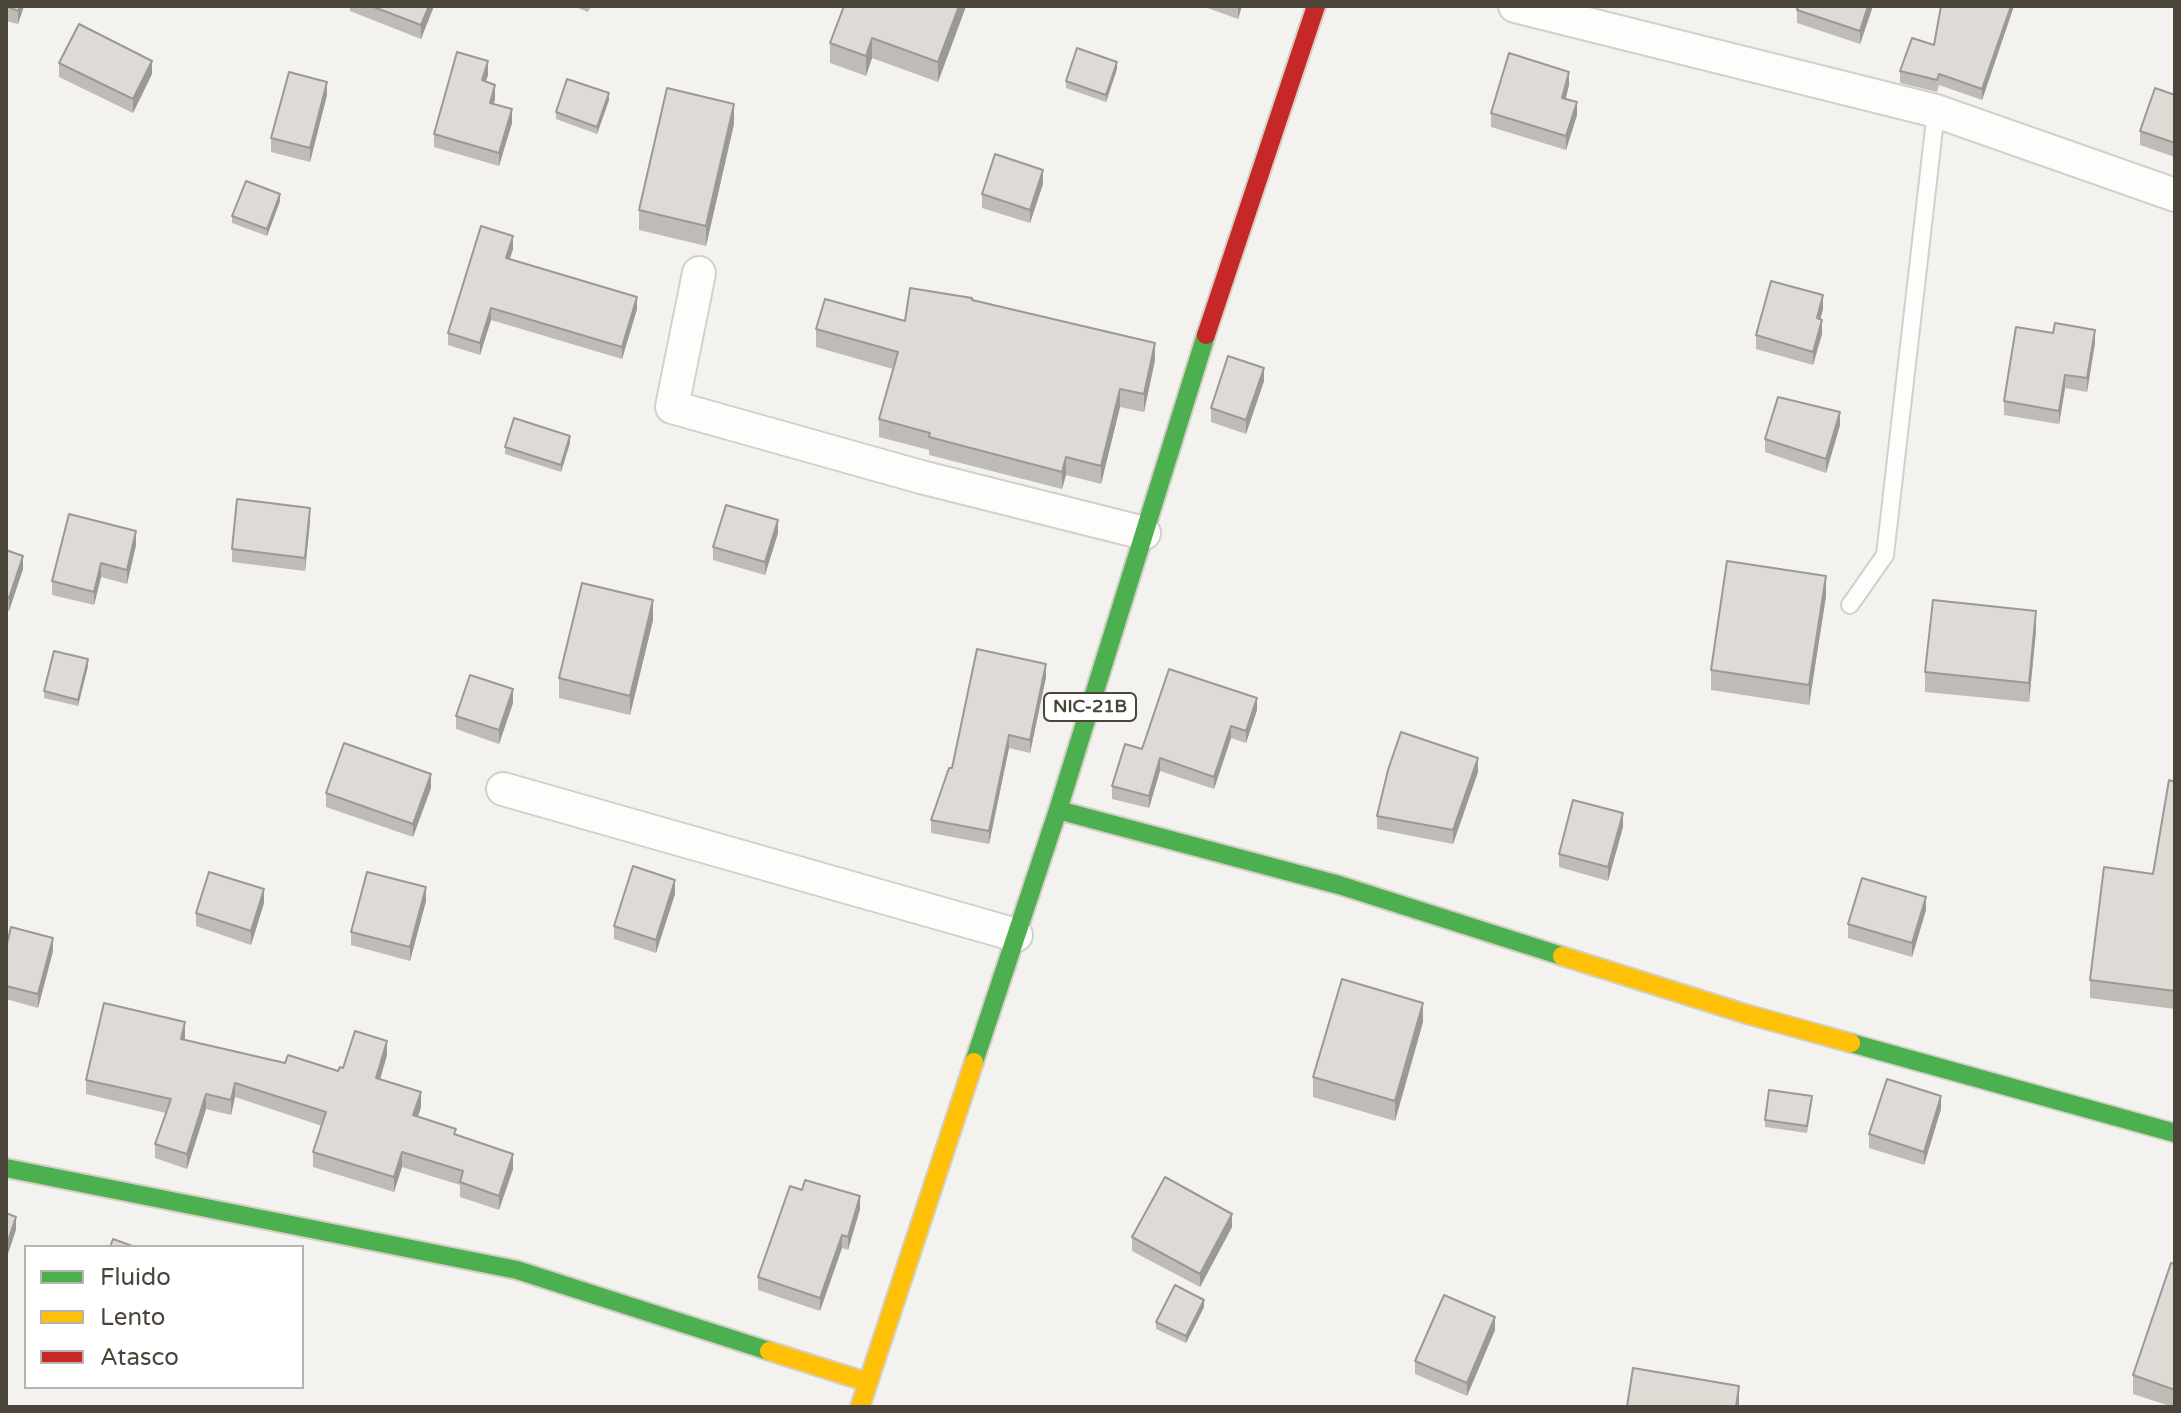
<!DOCTYPE html>
<html>
<head>
<meta charset="utf-8">
<style>
  body { margin:0 }
  #map { position:relative; width:2181px; height:1413px; overflow:hidden; background:#f4f2ee; font-family:"Varela Round",sans-serif }
  canvas { display:block }
  .frame { position:absolute; inset:0; border:8px solid #4b4439; pointer-events:none }
  .legend { position:absolute; left:24px; top:1245px; width:280px; height:144px; box-sizing:border-box; background:#fff; border:2px solid #b7b4b0; margin:0; padding:10px 14px; list-style:none; font-size:24px; color:#4b4439 }
  .legend li { display:flex; align-items:center; gap:16px; height:40px }
  .legend b { width:40px; border:2px solid #b7b4b0 }
</style>
</head>
<body>
<div id="map">
<canvas width="2181" height="1413"></canvas>
<div class="frame"></div>
<ul class="legend">
<li><b style="height:10px;background:#4caf50"></b>Fluido</li>
<li><b style="height:10px;background:#ffc107"></b>Lento</li>
<li><b style="height:10px;background:#c62828"></b>Atasco</li>
</ul>
</div>
<script>
const c = document.querySelector('canvas').getContext('2d');
c.lineJoin = 'round';
function strokePath(path, color, width, dash) { c.strokeStyle = color; c.lineWidth = width; c.lineCap = dash ? 'butt' : 'round'; c.setLineDash(dash || []); c.stroke(path); }
function fill(path, color) { c.fillStyle = color; c.fill(path, 'evenodd'); }
function drawText(font, color, halo, rows, align = 'center') {
  c.font = font + ' "Varela Round",sans-serif'; c.lineWidth = 6; c.setLineDash([]); c.textBaseline = 'middle'; c.strokeStyle = halo; c.fillStyle = color; for (const [text, x, y, turn = 0] of rows) {
    c.save(); c.translate(x, y); c.rotate((+turn || 0) * Math.PI / 180); c.textAlign = isNaN(turn) ? turn : align; if (halo) c.strokeText(text, 0, 0); c.fillText(text, 0, 0); c.restore();
  }
}
const lane = new Path2D(`
  M1850 605 1885 555 1936 111`);
const street = new Path2D(`
  M1515 6 1936 111 2175 195
  M699 273 672 407 921 477 1144 533
  M503 789 1016 935`);
const fast = new Path2D(`
  M1058 810 1339 885 1562 956
  M1851 1043 2175 1133
  M974 1062 1058 810 1206 335
  M6 1168 517 1270 769 1351`);
const slow = new Path2D(`
  M1562 956 1746 1014 1851 1043
  M769 1351 867 1382
  M860 1407 974 1062`);
const jam = new Path2D(`
  M1206 335 1316 6`);
const wall = new Path2D(`
  M6 6H24L18 24 6 21Z
  M350 6H434L421 39 350 11Z
  M573 6H591L588 12Z
  M965 6V9L938 82 872 58 866 76 830 63V43Z
  M1202 6H1242L1238 19Z
  M1873 6 1860 44 1797 23V10Z
  M2014 6 1982 100 1939 85 1937 92 1900 83V71L1934 45Z
  M59 63 152 74 133 113 59 77Z
  M1117 69 1106 102 1066 88V81Z
  M488 75 485 82 495 99 494 104 512 123 499 166 434 147V134Z
  M1569 85 1566 99 1577 115 1566 150 1491 127V113Z
  M327 95 310 162 271 152V138Z
  M2175 95V157L2140 145V131Z
  M609 100 597 134 556 119V112Z
  M734 124 706 246 639 230V210Z
  M1043 184 1030 223 982 208V194Z
  M280 201 267 236 232 223V216Z
  M513 249 510 259 637 309 622 359 491 320 480 355 448 345V333Z
  M972 300 1155 360 1144 412 1120 407 1101 484 1066 475 1062 489 929 455V450L879 437V419L893 369 816 347V329L905 321Z
  M1823 309 1820 320 1822 334 1813 365 1756 349V335Z
  M2095 343 2087 392 2065 388 2059 424 2004 415V401Z
  M1264 381 1246 434 1211 422V408Z
  M1840 425 1826 473 1765 452V439Z
  M570 443 561 472 505 454V447Z
  M310 521 305 571 232 562V549Z
  M778 533 765 575 713 560V547Z
  M136 545 127 584 101 577 94 605 52 595V581Z
  M6 550 23 569 9 611 6 610Z
  M1826 596 1809 705 1711 690V670Z
  M653 620 630 715 559 698V678Z
  M2036 631 2029 702 1925 692V672Z
  M88 666 78 706 44 698V691Z
  M1046 677 1030 753 1009 748 989 844 931 833V820L952 768Z
  M513 703 499 744 456 729V716Z
  M1257 710 1246 743 1231 738 1214 789 1160 771 1149 808 1112 799V786L1142 749Z
  M1478 772 1453 844 1377 829V816Z
  M2175 782V1009L2090 998V980L2153 874Z
  M431 788 413 837 326 807V793Z
  M1623 827 1608 881 1559 867V854Z
  M675 894 656 953 614 939V926Z
  M426 901 410 961 351 945V932Z
  M264 903 251 945 196 926V913Z
  M1926 910 1912 957 1848 938V924Z
  M6 948 53 951 38 1008 6 999Z
  M1423 1022 1395 1121 1313 1097V1077Z
  M185 1037 184 1040 285 1063 338 1071 343 1068 387 1055 380 1080 421 1107 418 1117 456 1135 513 1169 499 1210 460 1197V1185L402 1167 394 1192 313 1167V1152L322 1126 235 1097 231 1115 206 1109 187 1169 155 1158V1144L166 1113 86 1094V1080Z
  M1812 1103 1807 1133 1765 1127V1120Z
  M1941 1109 1924 1165 1869 1148V1134Z
  M860 1209 848 1250 842 1248 820 1311 758 1290V1277Z
  M1232 1227 1200 1287 1132 1251V1237Z
  M2175 1264V1407H2173L2133 1394V1375Z
  M1204 1307 1186 1343 1156 1329V1322Z
  M1495 1330 1467 1396 1415 1374V1361Z`);
const shadedWall = new Path2D(`
  M20 6H24L18 24V11Z
  M429 6H434L421 39V25Z
  M959 6H965V9L938 82V62Z
  M1238 6H1242L1238 19Z
  M1868 6H1873L1860 44V31Z
  M2011 6H2014L1982 100V89Z
  M872 38V58L866 76V56Z
  M152 61V74L133 113V99Z
  M488 61V75L482 94V80Z
  M1117 62V69L1106 102V95Z
  M1569 72V85L1562 111V98Z
  M327 82V95L310 162V148Z
  M495 85V99L490 116V103Z
  M609 93V100L597 134V127Z
  M1577 102V115L1566 150V136Z
  M734 104V124L706 246V226Z
  M512 109V123L499 166V153Z
  M1043 170V184L1030 223V210Z
  M280 194V201L267 236V229Z
  M513 236V249L506 270V258Z
  M1823 295V309L1817 332V318Z
  M637 297V309L622 359V347Z
  M491 308V320L480 355V343Z
  M1822 320V334L1813 365V352Z
  M2095 330V343L2087 392V378Z
  M1155 343V360L1144 412V394Z
  M1264 368V381L1246 434V420Z
  M2065 375V388L2059 424V411Z
  M1120 389V407L1101 484V466Z
  M1840 412V425L1826 473V459Z
  M570 436V443L561 472V465Z
  M1066 457V475L1062 489V472Z
  M310 508V521L305 571V558Z
  M778 520V533L765 575V562Z
  M136 531V545L127 584V570Z
  M23 556V569L9 611V598Z
  M101 563V577L94 605V592Z
  M1826 576V596L1809 705V685Z
  M653 600V620L630 715V696Z
  M2036 611V631L2029 702V683Z
  M88 659V666L78 706V700Z
  M1046 664V677L1030 753V740Z
  M513 689V703L499 744V730Z
  M1257 698V710L1246 743V731Z
  M1231 726V738L1214 789V777Z
  M1009 735V748L989 844V831Z
  M1160 758V771L1149 808V796Z
  M1478 758V772L1453 844V830Z
  M431 774V788L413 837V824Z
  M1623 813V827L1608 881V867Z
  M675 880V894L656 953V940Z
  M426 887V901L410 961V947Z
  M264 889V903L251 945V931Z
  M1926 897V910L1912 957V943Z
  M53 938V951L38 1008V994Z
  M1423 1003V1022L1395 1121V1101Z
  M185 1022V1037L181 1054V1039Z
  M387 1041V1055L376 1093V1078Z
  M235 1083V1097L231 1115V1100Z
  M421 1092V1107L413 1130V1115Z
  M206 1094V1109L187 1169V1154Z
  M1941 1096V1109L1924 1165V1152Z
  M402 1152V1167L394 1192V1177Z
  M513 1154V1169L499 1210V1196Z
  M860 1196V1209L848 1250V1237Z
  M1232 1214V1227L1200 1287V1274Z
  M16 1217V1230L6 1260V1247Z
  M842 1235V1248L820 1311V1298Z
  M1204 1300V1307L1186 1343V1336Z
  M1495 1317V1330L1467 1396V1383Z
  M1739 1386V1406L1736 1407Z`);
const building = new Path2D(`
  M6 6H20L18 11Z
  M371 6H429L421 25Z
  M844 6H959L938 62 872 38 866 56 830 43Z
  M1798 6H1868L1860 31 1797 10Z
  M1941 6H2011L1982 89 1939 74 1937 80 1900 71 1912 38 1934 45Z
  M79 24 152 61 133 99 59 63Z
  M1077 48 1117 62 1106 95 1066 81Z
  M457 52 488 61 482 80 495 85 490 103 512 109 499 153 434 134Z
  M1509 53 1569 72 1562 98 1577 102 1566 136 1491 113Z
  M289 72 327 82 310 148 271 138Z
  M567 79 609 93 597 127 556 112Z
  M667 88 734 104 706 226 639 210Z
  M2155 88 2175 95V143L2140 131Z
  M995 154 1043 170 1030 210 982 194Z
  M246 181 280 194 267 229 232 216Z
  M481 226 513 236 506 258 637 297 622 347 491 308 480 343 448 333Z
  M1771 281 1823 295 1817 318 1822 320 1813 352 1756 335Z
  M910 288 972 298V300L1155 343 1144 394 1120 389 1101 466 1066 457 1062 472 929 437 930 433 879 419 898 352 816 329 825 299 905 321Z
  M2055 323 2095 330 2087 378 2065 375 2059 411 2004 401 2016 327 2053 333Z
  M1228 356 1264 368 1246 420 1211 408Z
  M1778 397 1840 412 1826 459 1765 439Z
  M514 418 570 436 561 465 505 447Z
  M237 499 310 508 305 558 232 549Z
  M726 505 778 520 765 562 713 547Z
  M69 514 136 531 127 570 101 563 94 592 52 581Z
  M6 550 23 556 9 598 6 597Z
  M1727 561 1826 576 1809 685 1711 670Z
  M582 583 653 600 630 696 559 678Z
  M1933 600 2036 611 2029 683 1925 672Z
  M977 649 1046 664 1030 740 1009 735 989 831 931 820 949 768H952Z
  M54 651 88 659 78 700 44 691Z
  M1169 669 1257 698 1246 731 1231 726 1214 777 1160 758 1149 796 1112 786 1125 744 1142 749Z
  M470 675 513 689 499 730 456 716Z
  M1401 732 1478 758 1453 830 1377 816 1388 770Z
  M344 743 431 774 413 824 326 793Z
  M2169 780 2175 782V991L2090 980 2104 867 2153 874Z
  M1573 800 1623 813 1608 867 1559 854Z
  M633 866 675 880 656 940 614 926Z
  M209 872 264 889 251 931 196 913Z
  M367 872 426 887 410 947 351 932Z
  M1862 878 1926 897 1912 943 1848 924Z
  M11 927 53 938 38 994 6 986V948Z
  M1342 979 1423 1003 1395 1101 1313 1077Z
  M104 1003 185 1022 181 1039 285 1063 288 1055 338 1071 340 1067 343 1068 355 1031 387 1041 376 1078 421 1092 413 1115 456 1129 454 1134 513 1154 499 1196 460 1182 463 1171 402 1152 394 1177 313 1152 326 1112 235 1083 231 1100 206 1094 187 1154 155 1144 171 1099 86 1080Z
  M1887 1079 1941 1096 1924 1152 1869 1134Z
  M1769 1090 1812 1096 1807 1126 1765 1120Z
  M1165 1177 1232 1214 1200 1274 1132 1237Z
  M805 1180 860 1196 848 1237 842 1235 820 1298 758 1277 790 1186 802 1190Z
  M6 1213 16 1217 6 1247Z
  M113 1239 135 1247H110Z
  M2171 1263 2175 1264V1390L2133 1375Z
  M1175 1285 1204 1300 1186 1336 1156 1322Z
  M1444 1295 1495 1317 1467 1383 1415 1361Z
  M1633 1368 1739 1386 1736 1407H1627Z`);
const shields = [
  [1090,707,92]
];
const shieldNames = [
  ["NIC-21B",1090,707]
];
strokePath(lane, '#d2d0cb', 20);
strokePath(street, '#d2d0cb', 36);
strokePath(fast, '#d3cfc5', 22);
strokePath(slow, '#d3cfc5', 22);
strokePath(jam, '#d3cfc5', 22);
strokePath(lane, '#fdfdfc', 16);
strokePath(street, '#fdfdfc', 32);
strokePath(fast, '#4caf50', 18);
strokePath(slow, '#ffc107', 18);
strokePath(jam, '#c62828', 18);
fill(wall, '#bfbcb8');
fill(shadedWall, '#9b9996');
fill(building, '#dedbd6');
strokePath(building, '#9b9996', 2);
for (const [x, y, w] of shields) { const box = new Path2D(); box.roundRect(x - w / 2, y - 14, w, 28, 6); c.fillStyle = '#fff'; c.fill(box); strokePath(box, '#4b4439', 2); }
drawText('bold 18px', '#4b4439', null, shieldNames);
</script>
</body>
</html>
